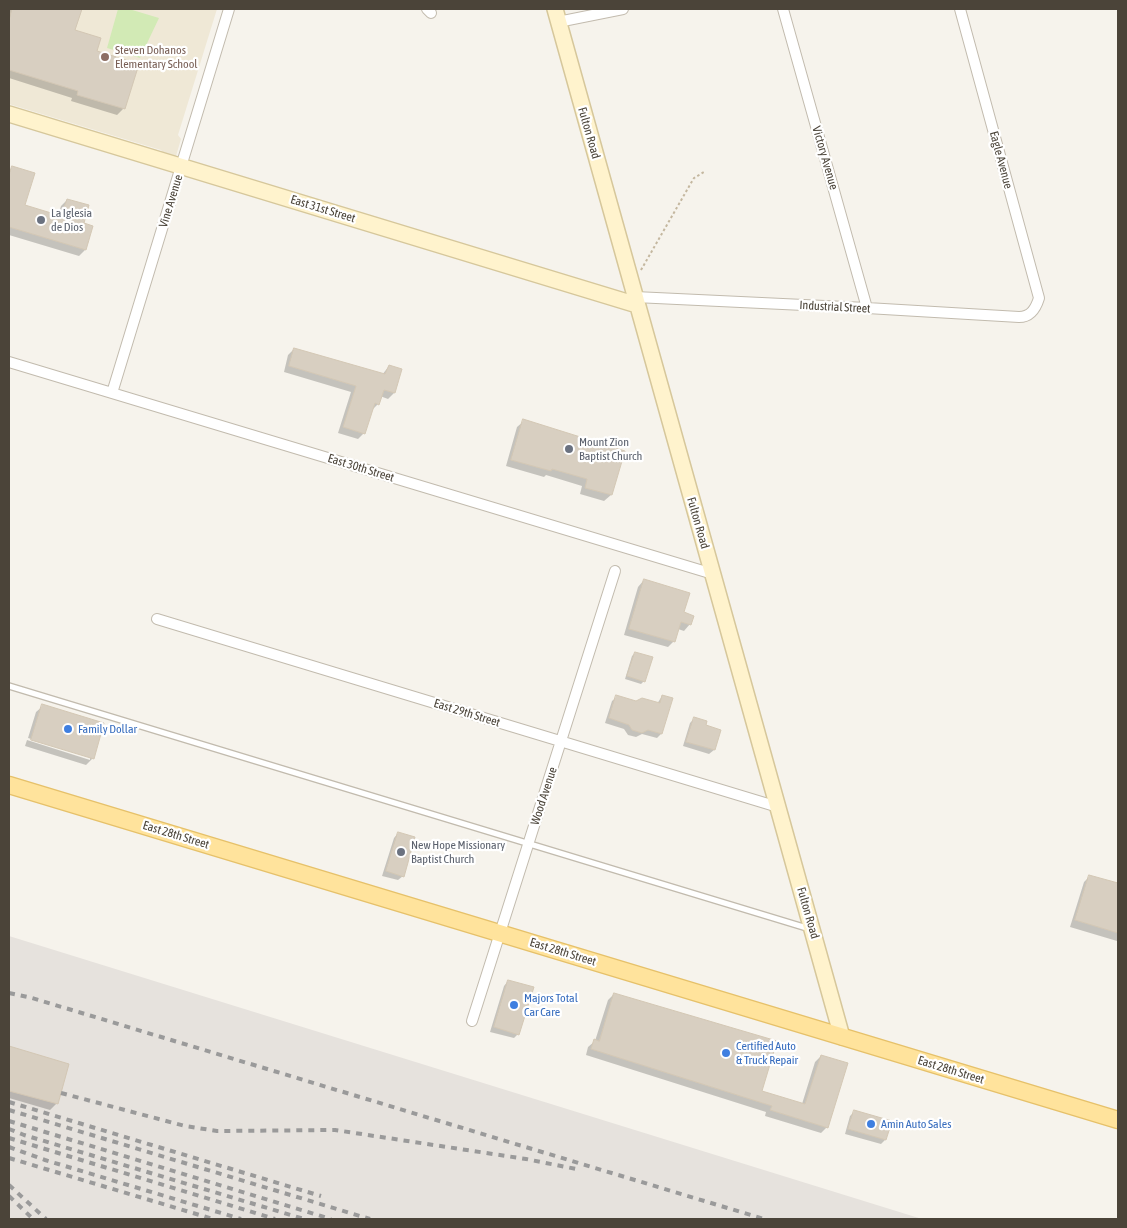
<!DOCTYPE html>
<html>
<head>
<meta charset="utf-8">
<style>
  body { margin:0 }
  #map { position:relative; width:1127px; height:1228px; overflow:hidden; background:#f6f3ec; font-family:"Asap Condensed",sans-serif }
  canvas { display:block }
  .frame { position:absolute; inset:0; border:10px solid #4b4439; pointer-events:none }
</style>
</head>
<body>
<div id="map">
<canvas width="1127" height="1228"></canvas>
<div class="frame"></div>
</div>
<script>
const c = document.querySelector('canvas').getContext('2d');
c.lineJoin = 'round';
function fill(path, color) { c.fillStyle = color; c.fill(path, 'evenodd'); }
function strokePath(path, color, width, dash) { c.strokeStyle = color; c.lineWidth = width; c.lineCap = dash ? 'butt' : 'round'; c.setLineDash(dash || []); c.stroke(path); }
function drawText(font, color, halo, rows, align = 'center') {
  c.font = font + ' "Asap Condensed",sans-serif'; c.lineWidth = 4.5; c.setLineDash([]); c.textBaseline = 'middle'; c.strokeStyle = halo; c.fillStyle = color; for (const [text, x, y, turn = 0] of rows) {
    c.save(); c.translate(x, y); c.rotate((+turn || 0) * Math.PI / 180); c.textAlign = isNaN(turn) ? turn : align; if (halo) c.strokeText(text, 0, 0); c.fillText(text, 0, 0); c.restore();
  }
}
const industrial = new Path2D(`
  M9 936 922 1219H9Z`);
const education = new Path2D(`
  M9 9H217L178 135 181 139 176 156 174 157 164 155 161 150 9 104Z`);
const green = new Path2D(`
  M118 9H129L159 18 140 58 107 48Z`);
const shadow = new Path2D(`
  M9 9H80L74 31 96 52 137 65 123 109 117 115 71 101 72 98 9 78Z
  M12 167 23 206 58 216 61 206 67 200 82 224 85 250 79 256 9 235V171Z
  M294 349 382 375 389 366 400 370 394 393 388 399 380 396 378 404 372 410 364 433 358 439 338 433 351 392 284 372 288 355Z
  M524 421 623 452 611 495 604 501 580 494 582 486 546 475 544 477 506 466 517 427Z
  M644 580 683 613 690 624 684 631 678 629 674 641 668 647 624 635 638 587Z
  M635 653 644 681 641 684 625 679 632 656Z
  M662 696 671 699 661 734 657 738 642 734 636 737 628 735 624 729 605 723 612 701 617 697 636 702 657 704Z
  M43 706 103 724 92 759 86 765 25 746 27 740 90 760V757L28 738 36 712Z
  M694 719 704 726 720 731 714 750 709 754 683 746 690 723Z
  M398 833 403 876 398 880 382 876 394 838Z
  M1090 876 1118 885V939L1117 941 1070 927 1084 882Z
  M508 981 518 1034 514 1038 490 1032 504 986Z
  M614 994 760 1092 802 1104 815 1062 821 1056 827 1127 821 1133 765 1116 766 1112 586 1055 588 1047 595 1041 608 1000Z
  M9 1048 68 1065 57 1103 50 1110 9 1098Z
  M855 1111 885 1140 881 1144 845 1134 850 1116Z`);
const building = new Path2D(`
  M12 9H82L75 30 101 38 97 51 139 64 125 109 77 95 78 91 9 70V21Z
  M12 166 35 173 25 205 61 216 67 199 89 205 84 223 93 226 86 250 9 227V176Z
  M294 348 385 374 389 365 402 369 395 393 384 390 379 405 375 403 365 434 343 427 356 386 289 366Z
  M523 419 625 451 612 495 585 488 587 479 552 469 551 471 511 460Z
  M644 579 690 593 684 612 694 616 691 625 681 622 675 642 629 629Z
  M635 652 653 657 645 682 627 676Z
  M616 695 636 701 642 698 660 703 662 695 673 698 662 734 648 730 642 733 632 730 629 725 609 718Z
  M42 704 104 723 94 759 31 740Z
  M694 717 707 721 706 725 721 730 715 750 686 742Z
  M398 832 415 837 404 877 386 871Z
  M1089 875 1118 883V933L1075 920Z
  M508 980 534 987 519 1035 494 1027Z
  M614 993 777 1041 762 1091 805 1104 821 1055 848 1063 828 1128 770 1110 772 1106 591 1049 594 1039 599 1041Z
  M9 1046 69 1064 58 1104 9 1091Z
  M854 1110 892 1121 886 1140 848 1129Z`);
const path = new Path2D(`
  M641 270 691 183 694 178 704 172`);
const lane = new Path2D(`
  M9 686 810 929`);
const street = new Path2D(`
  M427 9 431 13
  M783 9 867 308
  M558 22 623 9
  M635 297 867 308 1019 317C1031 317 1036 308 1039 298L960 9
  M9 362 713 574
  M112 393 229 9
  M157 619 778 807
  M472 1021 615 571`);
const secondary = new Path2D(`
  M555 9 842 1037
  M9 114 637 305`);
const primary = new Path2D(`
  M9 785 1118 1120`);
const rail = new Path2D(`
  M9 993 32 998 764 1219
  M61 1093 185 1126 217 1131 335 1130 526 1159 576 1169
  M9 1102 321 1196
  M9 1110 370 1219
  M9 1121 331 1219
  M9 1129 24 1135 304 1219
  M9 1138 275 1219
  M9 1147 45 1160 241 1219
  M9 1158 213 1219
  M9 1185 46 1219
  M9 1196 33 1219`);
const markers = [
  [105,57,5,"#8d6e63"],
  [41,220,5,"#6b7280"],
  [569,449,5,"#6b7280"],
  [68,729,5,"#3f7fe0"],
  [401,852,5,"#6b7280"],
  [514,1005,5,"#3f7fe0"],
  [726,1053,5,"#3f7fe0"],
  [871,1124,5,"#3f7fe0"]
];
const educationNames = [
  ["Steven Dohanos",115,50],
  ["Elementary School",115,64]
];
const streetNames = [
  ["Fulton Road",589,133,74],
  ["Victory Avenue",825,158,74],
  ["Eagle Avenue",1001,160,75],
  ["Vine Avenue",171,201,-73],
  ["East 31st Street",323,209,17],
  ["Industrial Street",835,307,3],
  ["East 30th Street",361,468,17],
  ["Fulton Road",698,523,74],
  ["East 29th Street",467,713,17],
  ["Wood Avenue",544,796,-72],
  ["East 28th Street",176,835,17],
  ["Fulton Road",808,913,74],
  ["East 28th Street",563,952,17],
  ["East 28th Street",951,1070,17]
];
const worshipNames = [
  ["La Iglesia",51,213],
  ["de Dios",51,227],
  ["Mount Zion",579,442],
  ["Baptist Church",579,456],
  ["New Hope Missionary",411,845],
  ["Baptist Church",411,859]
];
const shopNames = [
  ["Family Dollar",78,729],
  ["Majors Total",524,998],
  ["Car Care",524,1012],
  ["Certified Auto",736,1046],
  ["& Truck Repair",736,1060],
  ["Amin Auto Sales",881,1124]
];
fill(industrial, '#e6e2dd');
fill(education, '#efe8d6');
fill(green, '#d2eab5');
fill(shadow, '#0003');
fill(building, '#d8cfc1');
strokePath(building, '#d3c7b4', 1);
strokePath(lane, '#c2bbae', 8);
strokePath(street, '#c2bbae', 12);
strokePath(secondary, '#d6c79b', 18);
strokePath(primary, '#e6c16a', 19);
strokePath(path, '#c4b79f', 2, [2.5, 2.5]);
strokePath(lane, '#fff', 5);
strokePath(street, '#fff', 10);
strokePath(secondary, '#fff3cd', 15);
strokePath(primary, '#ffe39c', 16);
strokePath(rail, '#9a9a9a', 4, [6, 6]);
for (const [x, y, r, color] of markers) { const dot = new Path2D(); dot.arc(x, y, r, 0, 2 * Math.PI); c.fillStyle = color; c.fill(dot); strokePath(dot, '#fff', 2); }
drawText('12px', '#785e54', '#fff', educationNames, 'left');
drawText('12px', '#4b4439', '#fff', streetNames);
drawText('12px', '#5b616d', '#fff', worshipNames, 'left');
drawText('12px', '#366cbe', '#fff', shopNames, 'left');
</script>
</body>
</html>
